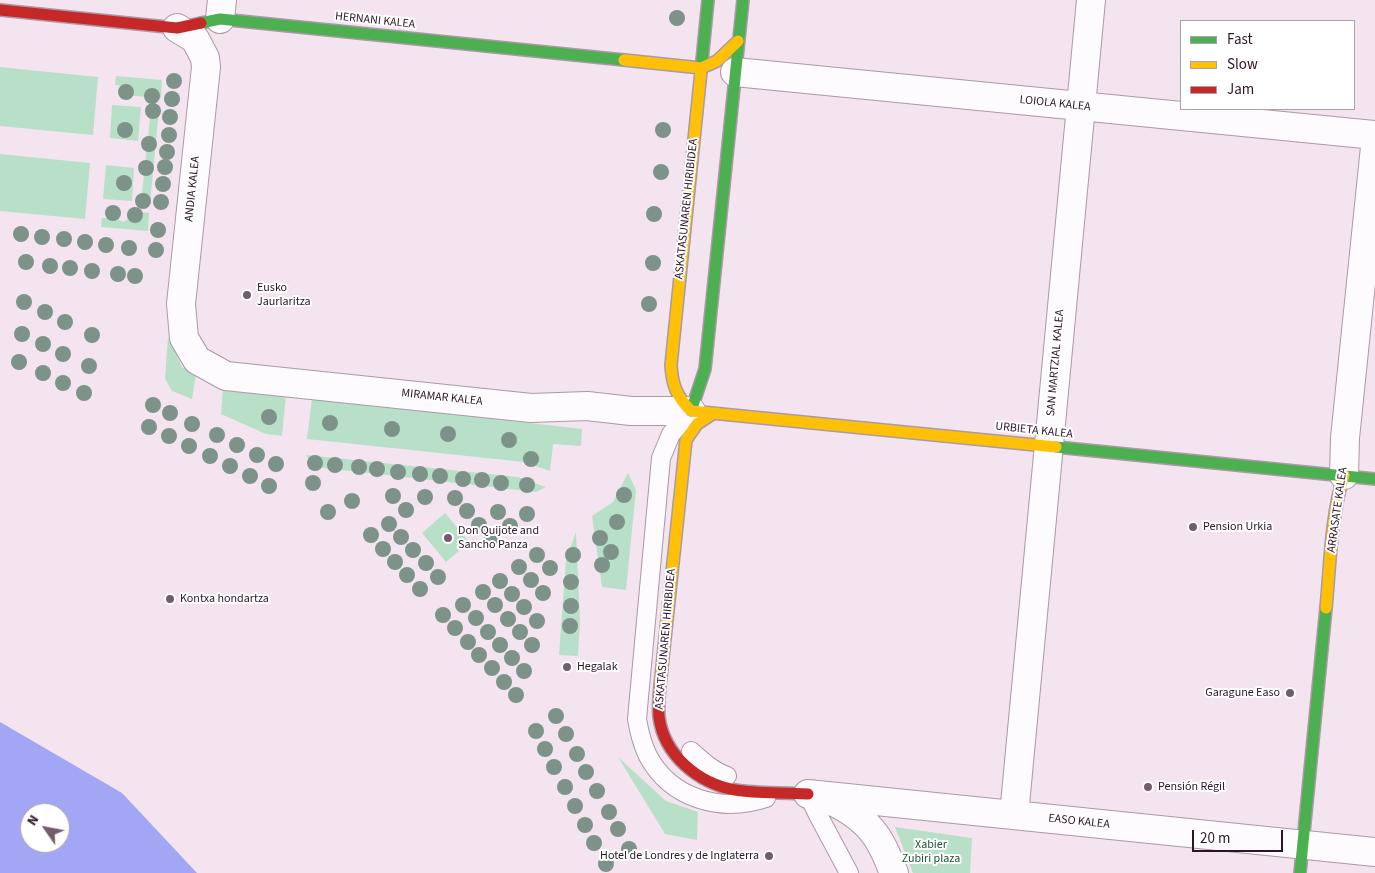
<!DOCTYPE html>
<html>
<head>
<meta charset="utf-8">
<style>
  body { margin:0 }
  #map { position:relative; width:1375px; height:873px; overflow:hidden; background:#f4e4ef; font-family:"Source Sans 3",sans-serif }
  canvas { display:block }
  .legend { position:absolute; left:1180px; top:20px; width:175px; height:90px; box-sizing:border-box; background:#fff; border:1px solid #aba1a9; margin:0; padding:6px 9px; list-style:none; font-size:15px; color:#2d1527 }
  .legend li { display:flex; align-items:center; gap:10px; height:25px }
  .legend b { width:25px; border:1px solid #aba1a9 }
  .north { position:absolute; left:20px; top:803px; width:50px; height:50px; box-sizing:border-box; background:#fff; border:1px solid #aba1a9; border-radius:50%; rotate:303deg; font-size:14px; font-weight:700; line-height:20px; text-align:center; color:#2d1527 }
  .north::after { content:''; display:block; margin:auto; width:18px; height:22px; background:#735d6d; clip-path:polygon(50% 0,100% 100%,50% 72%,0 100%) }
  .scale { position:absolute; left:1192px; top:830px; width:91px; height:22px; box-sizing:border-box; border:2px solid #2d1527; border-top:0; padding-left:6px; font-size:15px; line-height:18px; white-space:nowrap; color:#2d1527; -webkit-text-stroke:4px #fff; paint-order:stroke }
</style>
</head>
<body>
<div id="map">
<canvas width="1375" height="873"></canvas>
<ul class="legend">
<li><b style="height:6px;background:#4caf50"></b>Fast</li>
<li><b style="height:6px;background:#ffc107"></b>Slow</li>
<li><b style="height:6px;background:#c62828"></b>Jam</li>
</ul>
<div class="north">N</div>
<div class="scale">20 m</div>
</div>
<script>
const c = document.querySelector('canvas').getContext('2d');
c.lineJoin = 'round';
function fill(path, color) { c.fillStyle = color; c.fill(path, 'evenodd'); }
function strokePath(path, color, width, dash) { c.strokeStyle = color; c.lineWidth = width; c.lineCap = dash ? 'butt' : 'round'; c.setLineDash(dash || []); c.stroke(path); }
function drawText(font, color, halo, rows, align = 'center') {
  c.font = font + ' "Source Sans 3",sans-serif'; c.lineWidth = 4; c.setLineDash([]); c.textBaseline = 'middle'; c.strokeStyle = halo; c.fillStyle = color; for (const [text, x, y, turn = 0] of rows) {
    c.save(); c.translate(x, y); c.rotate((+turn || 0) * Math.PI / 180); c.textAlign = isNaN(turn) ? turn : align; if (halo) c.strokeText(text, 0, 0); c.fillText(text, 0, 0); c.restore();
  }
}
const green = new Path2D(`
  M0 67 98 77 93 135 0 126Z
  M116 76 162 80 161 98 122 95 123 86 115 85Z
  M112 105 141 107 138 141 110 138Z
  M151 108 159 109 150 204 141 203Z
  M0 154 90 163 85 219 0 211Z
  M106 165 134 168 132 201 103 199Z
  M110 210H118L117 215 119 220 123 222 127 220 130 211 149 213 148 231 101 227 102 218H109Z
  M168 337 182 367 196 374 192 399 172 391 165 379Z
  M223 388 286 395 282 436 266 434 221 414Z
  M312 398 582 429 581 446 553 444 550 471 524 462 307 439Z
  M306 455 518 477 546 487 536 492 315 467Z
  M628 473 636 490 626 590 602 587 592 516 613 502Z
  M445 513 469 542 446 562 422 533Z
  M576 532 580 621 578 656 559 655 566 560Z
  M618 757 666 801 698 812 697 840 665 834Z
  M895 827 972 838 970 873H913Z`);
const water = new Path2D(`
  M0 722 122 793 197 873H0ZM30 813H60V843H30Z`);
const lane = new Path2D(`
  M691 411 671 434 661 458 637 719C639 731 642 744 648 756 671 799 721 813 766 798
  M691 751C702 761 713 771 727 776
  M808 794 817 813 849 873`);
const street = new Path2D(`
  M220 19 222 0
  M177 28 195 39 205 58 206 67 181 304 184 338 197 360 226 376 531 408 587 406 631 411H691
  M735 72 1375 135
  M1344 475 1345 438 1375 147
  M808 794 1375 852
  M827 799C848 808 870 823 881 844 886 853 890 863 894 873
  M1014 815 1091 0`);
const fast = new Path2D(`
  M201 23 220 19 624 60
  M701 71 708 0
  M691 411 705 369 743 0
  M1056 447 1375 479
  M1300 873 1326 608`);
const slow = new Path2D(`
  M624 60 701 68 717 61 738 41
  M691 411 1056 447
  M691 411C677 397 672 385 671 365L701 71
  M1326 608C1330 567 1331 514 1344 475
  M660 686 686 440 697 424 714 413`);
const jam = new Path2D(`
  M0 10 177 28 201 23
  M660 686C659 696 658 707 659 717 664 755 698 783 735 790 758 794 784 792 808 794`);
const trees = [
  [677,18],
  [174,81],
  [126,92],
  [152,96],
  [172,99],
  [153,111],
  [170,117],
  [125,130],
  [663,130],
  [169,135],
  [149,144],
  [167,152],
  [165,167],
  [146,168],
  [661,172],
  [124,183],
  [163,184],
  [143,201],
  [161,202],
  [113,213],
  [654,214],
  [135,215],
  [158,230],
  [21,234],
  [42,237],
  [64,239],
  [85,242],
  [106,245],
  [129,248],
  [156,250],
  [26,262],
  [653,263],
  [50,266],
  [70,268],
  [92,271],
  [118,274],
  [135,276],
  [24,302],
  [649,304],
  [45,312],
  [65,322],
  [22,334],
  [92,335],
  [43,344],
  [63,354],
  [19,362],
  [89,366],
  [43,373],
  [63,383],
  [84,393],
  [153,405],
  [170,413],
  [269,417],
  [330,423],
  [192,424],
  [149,427],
  [392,429],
  [448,434],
  [217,435],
  [169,436],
  [509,440],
  [237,445],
  [189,446],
  [257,455],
  [210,456],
  [531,459],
  [315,463],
  [276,464],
  [335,465],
  [230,466],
  [359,467],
  [377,469],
  [398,472],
  [420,474],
  [250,476],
  [440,476],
  [463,479],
  [482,480],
  [313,483],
  [501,483],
  [527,485],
  [269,486],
  [624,495],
  [393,496],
  [425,497],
  [455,498],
  [352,501],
  [406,510],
  [467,511],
  [328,512],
  [498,512],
  [527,514],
  [617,522],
  [389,524],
  [479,525],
  [510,526],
  [371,535],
  [401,537],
  [492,538],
  [600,538],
  [383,549],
  [413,550],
  [611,552],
  [537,555],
  [573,555],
  [395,562],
  [426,563],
  [602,565],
  [519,567],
  [550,568],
  [407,575],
  [438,577],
  [531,580],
  [500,581],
  [571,582],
  [420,589],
  [483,592],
  [543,593],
  [512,594],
  [463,605],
  [495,605],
  [571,606],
  [524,607],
  [443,615],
  [476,618],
  [508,619],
  [537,621],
  [570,626],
  [455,628],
  [488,632],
  [520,632],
  [468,642],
  [500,645],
  [532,645],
  [479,655],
  [512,658],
  [492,668],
  [524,671],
  [504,682],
  [516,695],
  [556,716],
  [536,731],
  [566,734],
  [545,749],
  [577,754],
  [554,767],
  [586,772],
  [565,787],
  [597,791],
  [575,806],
  [609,812],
  [585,825],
  [618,829],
  [594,843],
  [629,849],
  [606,864]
];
const markers = [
  [247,295,5,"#735d6d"],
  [1193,527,5,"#735d6d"],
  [448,538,5,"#735d6d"],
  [170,599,5,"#735d6d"],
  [567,667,5,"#735d6d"],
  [1290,693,5,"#735d6d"],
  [1148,787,5,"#735d6d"],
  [769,856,5,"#735d6d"]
];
const streetNames = [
  ["HERNANI KALEA",375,21,6],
  ["LOIOLA KALEA",1055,104,6],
  ["ANDIA KALEA",193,189,-84],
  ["ASKATASUNAREN HIRIBIDEA",687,209,-84],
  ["SAN MARTZIAL KALEA",1056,363,-85],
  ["MIRAMAR KALEA",442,398,6],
  ["URBIETA KALEA",1034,431,6],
  ["ARRASATE KALEA",1338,510,-82],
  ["ASKATASUNAREN HIRIBIDEA",666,639,-85],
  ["EASO KALEA",1079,822,6]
];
const poiNames = [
  ["Eusko",257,288],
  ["Jaurlaritza",257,302],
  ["Pension Urkia",1203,527],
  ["Don Quijote and",458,531],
  ["Sancho Panza",458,545],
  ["Kontxa hondartza",180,599],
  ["Hegalak",577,667],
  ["Garagune Easo",1280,693,"right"],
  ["Pensión Régil",1158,787],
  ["Hotel de Londres y de Inglaterra",759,856,"right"]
];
const parkNames = [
  ["Xabier",931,845],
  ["Zubiri plaza",931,859]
];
fill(green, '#b8e0c8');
fill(water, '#a2a6f4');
strokePath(lane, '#ab99a6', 20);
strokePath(street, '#ab99a6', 30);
strokePath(fast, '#ab99a6', 14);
strokePath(slow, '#ab99a6', 14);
strokePath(jam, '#ab99a6', 14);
strokePath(lane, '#fdfbfd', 18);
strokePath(street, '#fdfbfd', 28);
strokePath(fast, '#4caf50', 11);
strokePath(slow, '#ffc107', 11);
strokePath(jam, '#c62828', 11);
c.fillStyle = '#7d9389';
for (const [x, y] of trees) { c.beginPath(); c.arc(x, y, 8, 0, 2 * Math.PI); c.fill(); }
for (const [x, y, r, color] of markers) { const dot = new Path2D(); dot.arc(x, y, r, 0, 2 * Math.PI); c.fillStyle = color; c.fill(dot); strokePath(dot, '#fff', 2); }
drawText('12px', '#2d1527', '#fff', streetNames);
drawText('12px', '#2d1527', '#fff', poiNames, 'left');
drawText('12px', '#1c5135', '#fff', parkNames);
</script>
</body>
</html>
